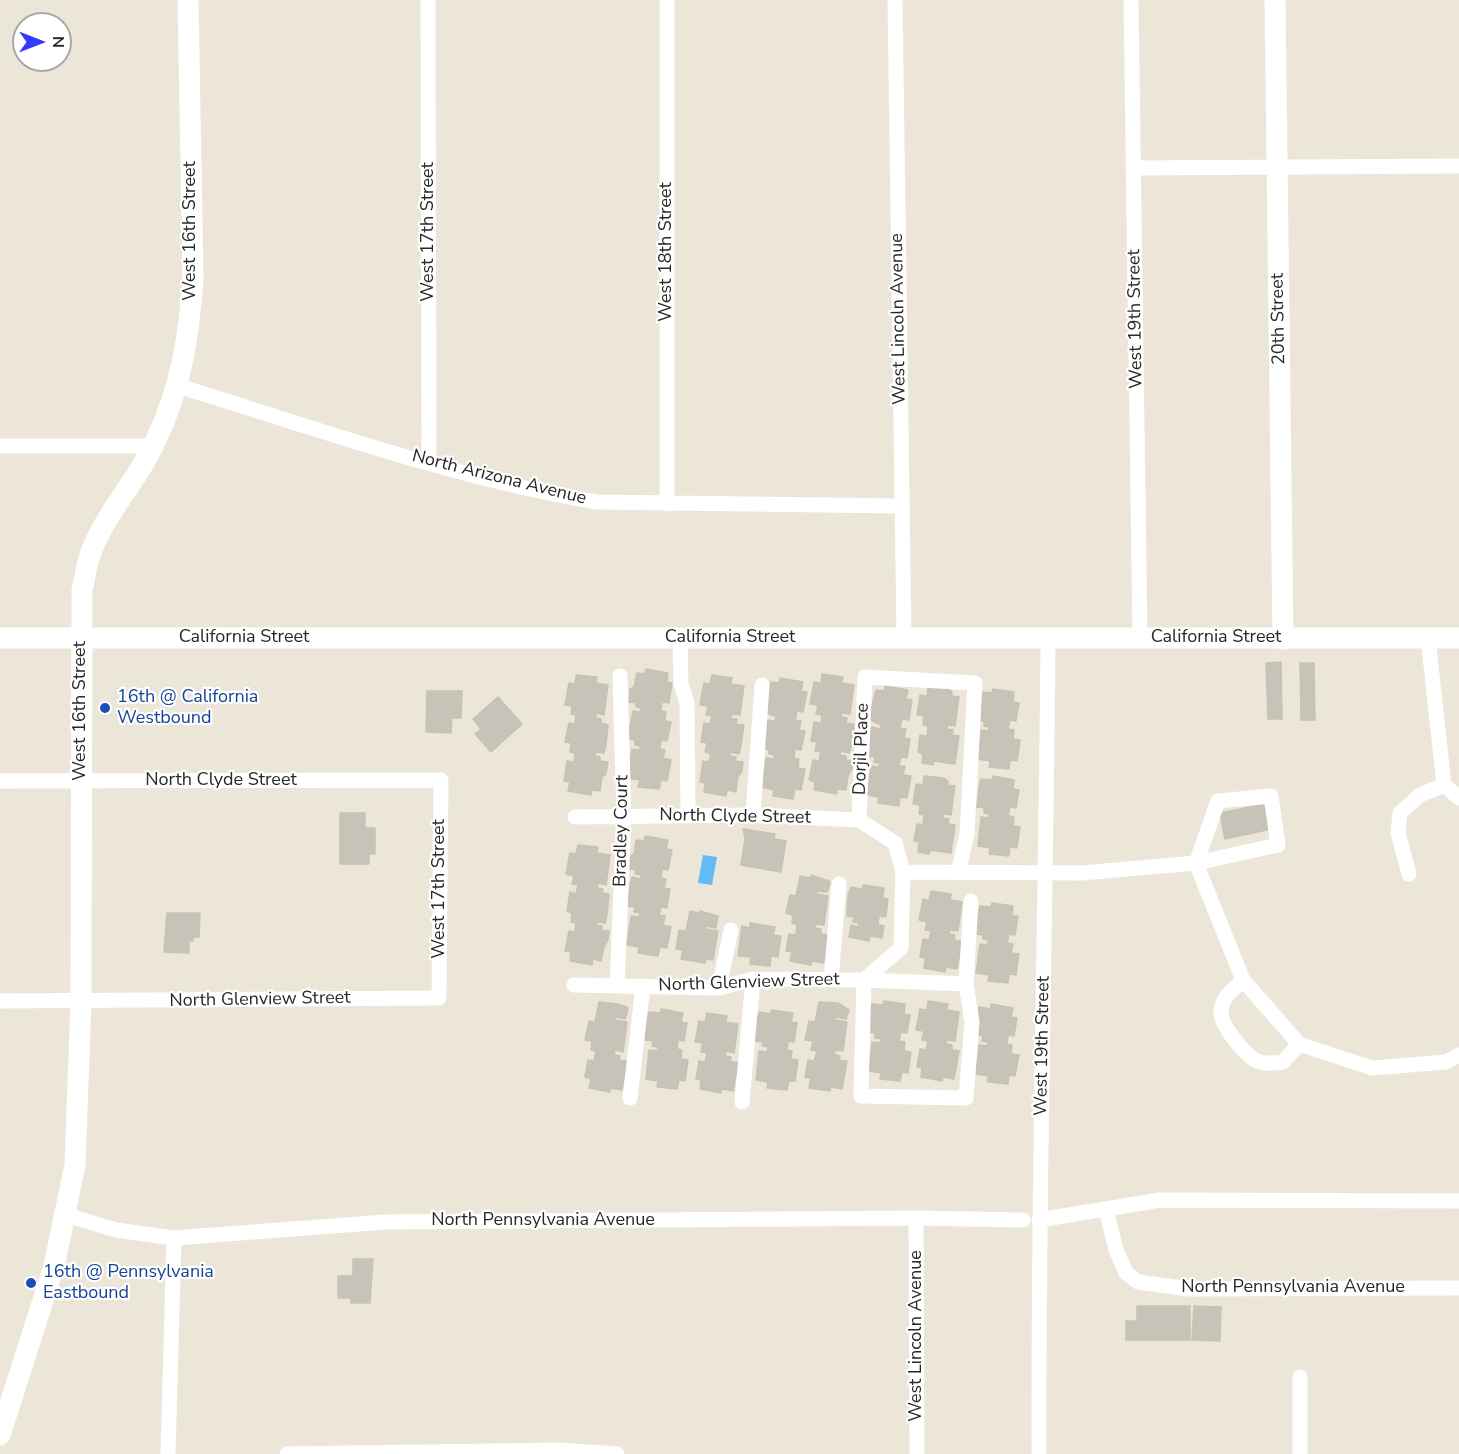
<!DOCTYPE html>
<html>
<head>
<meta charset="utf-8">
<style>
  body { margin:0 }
  #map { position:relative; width:1459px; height:1454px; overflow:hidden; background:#ece6d8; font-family:"Nunito Sans",sans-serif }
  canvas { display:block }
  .north { position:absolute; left:12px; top:12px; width:60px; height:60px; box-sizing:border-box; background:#fff; border:2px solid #a9a9a9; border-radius:50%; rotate:90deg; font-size:16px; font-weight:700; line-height:24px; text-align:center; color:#282828 }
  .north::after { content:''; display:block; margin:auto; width:21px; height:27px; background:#313aff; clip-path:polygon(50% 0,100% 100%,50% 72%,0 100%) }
</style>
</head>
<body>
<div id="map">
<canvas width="1459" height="1454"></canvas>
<div class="north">N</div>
</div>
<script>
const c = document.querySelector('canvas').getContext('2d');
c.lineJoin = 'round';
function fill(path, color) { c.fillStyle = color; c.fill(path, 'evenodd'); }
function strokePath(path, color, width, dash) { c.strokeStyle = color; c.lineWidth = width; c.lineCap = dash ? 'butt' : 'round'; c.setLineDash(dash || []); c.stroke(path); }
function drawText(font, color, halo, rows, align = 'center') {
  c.font = font + ' "Nunito Sans",sans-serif'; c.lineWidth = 4.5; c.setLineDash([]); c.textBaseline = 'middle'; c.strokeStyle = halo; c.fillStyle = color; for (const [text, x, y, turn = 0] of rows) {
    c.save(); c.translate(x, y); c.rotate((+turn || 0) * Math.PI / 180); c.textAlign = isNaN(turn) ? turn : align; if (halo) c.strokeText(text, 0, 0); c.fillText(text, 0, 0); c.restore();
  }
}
const water = new Path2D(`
  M703 855 717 857 712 885 698 883Z`);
const building = new Path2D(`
  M1281 662 1282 719H1268L1266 663Z
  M1300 663H1314L1315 720H1301Z
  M646 669 668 673 667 682 672 683 669 703 662 702 661 711 666 712 665 721 671 722 667 741 661 740 660 749 665 750 663 758 671 760 667 781 661 780 659 789 638 787 640 780 627 778 632 749 640 750V746L635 745V740L628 739 633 711 641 712V708L636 707V703L629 702 630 689 634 687 637 673 645 674Z
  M822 674 843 677 842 683 854 685 850 714 842 713 841 717 847 718 846 723 854 724 852 745 849 753 841 751 840 755 846 756V760L853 761 852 769 848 776 846 790 837 789V794L814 790 815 782 809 780 813 760 819 761 821 752 815 751 817 742 811 741 814 722 821 723 822 715 816 714 818 705 810 704 814 682 821 683Z
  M576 675 597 677 596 683 608 685 604 715 596 713V718L601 719V723L608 725 606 745 604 753 595 752V756L600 757V761L608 762 606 774 602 777 600 791 592 790 591 795 568 791 570 782 564 781 567 761 574 762 575 753 570 752 571 743 565 742 569 723 575 724 576 715 571 714 572 706 565 705 569 683 575 684Z
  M712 675 732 678 731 684 744 686 740 715 732 714 731 719H737L736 724 744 725 741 746 739 754 731 752 730 756 736 757 735 761 743 762 742 771 738 777 736 792 727 790 726 796 704 792 705 783 700 782 703 761 709 762 711 754 705 752 707 743 701 742 704 723 710 724 712 716 706 715 708 706 700 705 704 683 710 684Z
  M780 678 803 682 801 691 807 692 803 712 797 711 795 720 801 721 799 730 805 731 801 750 795 749 794 758 799 759 798 768 805 769 801 790 795 789 793 799 773 796 774 790 762 787 766 758 774 759V755L769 754V750L762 748 767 720 775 721 776 717 763 711 771 682 779 683Z
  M885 686 908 690 906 699 912 700 909 720 902 719 900 728 906 729 904 738 910 739 907 758 901 757 899 766H905L903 775 911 776 907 798 900 797 899 806 878 803 879 797 867 795 871 766 879 767 880 763 874 762 875 757 867 756 870 735 872 727 880 729 881 725 868 719 876 690 884 691Z
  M928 687 948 689 952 692V696L959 697 955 726 948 725 947 729 953 730 952 735 959 736 955 764 934 761 933 765 922 763 923 754 918 752 920 735 927 736 928 726 923 725 924 716 917 715 920 695 927 696Z
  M993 689 1014 692 1013 702 1019 703 1016 721 1010 720 1008 729 1014 730 1013 739 1020 740 1017 761 1010 760 1009 769 989 767 990 761 978 759 981 730 989 731V727L984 726V721L977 720 981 692 992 693Z
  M427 691H462L461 718H452L451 733 426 732Z
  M498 697 522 724 491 752 475 734 481 729 473 719Z
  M924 776 944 778 948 781V785L955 786 951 815 943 814V818L949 819 948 824 955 825 951 853 930 850 929 854 918 852 919 842 914 841 917 824 923 825 924 815 919 814 920 805 913 804 916 784 923 785Z
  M993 776 1014 780 1013 789 1019 790 1016 808 1010 807 1008 816 1014 817 1013 826 1020 827 1017 848 1010 847 1009 856 989 854 990 848 978 846 981 817 989 818V814L984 813V808L977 807 979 787 981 779 992 780Z
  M1265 804 1271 829 1225 839 1220 813Z
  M340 813H365V828H375V854H369V864H340Z
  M743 829 775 834 774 839 786 841 781 872 741 865 745 838Z
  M645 836 668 840 666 849 672 850 668 870 662 869 661 878 666 879 664 888 670 889 667 908 661 907 659 915 665 916 663 925 671 927 667 948 660 947 658 956 638 953 639 947 627 945 631 916 639 917 640 913 634 912 635 907 627 906 630 885 632 877 641 879V875L635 874 636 870 628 869 630 856 634 854 636 840 644 841Z
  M578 845 598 847 597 853 610 855 606 885 598 883 597 888 603 889 602 893 609 894 607 915 605 923 597 922 596 925 602 926 601 930 609 931 608 940 604 947 601 961 593 959 592 965 570 961 571 952 565 951 569 931 575 932 576 923 571 922 572 913 567 911 570 892 576 894 578 885 572 884 574 876 566 874 570 853 576 854Z
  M811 875 829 881 830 884 827 892 817 891 816 894 828 896 824 925 816 924 815 928 821 929V934L828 935 826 956 823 963 812 961 811 965 790 961 792 952 786 951 789 934 796 935 797 925 792 923 793 915 786 913 790 895 796 896 800 876 810 878Z
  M863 885 884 888 883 898 888 899 886 917 879 916 878 925 884 926 882 938 870 936 869 941 849 937 851 925 858 927 859 923 853 922 854 917 847 916 848 895 851 887 862 889Z
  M931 891 951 894 950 900 962 902 958 931 950 930 949 934 955 935 954 940 962 941 957 969 946 967 945 972 924 968 925 958 920 957 923 939 929 940 931 931 925 930 927 922 919 920 923 899 929 901Z
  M992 903 1013 906 1012 916H1018L1015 935 1009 934 1007 943 1013 944 1011 953 1019 954 1016 975 1009 974 1008 983 988 981 989 975 976 973 980 944 988 945V940L983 939V935L976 934 978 913 980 906 991 907Z
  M690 911 700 913V911L718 916 716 928 706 926V929L718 931 713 960 706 959 705 963 681 959 683 950 676 949 679 930 686 931Z
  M167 913H200L199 937H193V941H189V953L164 952Z
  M750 923 775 927 773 935 781 936 778 957 771 956 770 966 750 964 751 957 738 956 742 926 750 928Z
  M884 1001 905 1004 904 1014 910 1015 907 1033 901 1032 899 1041 905 1042 904 1051 911 1052 908 1073 902 1072 900 1081 880 1079 881 1073 869 1071 872 1042 880 1043 881 1039 875 1038V1033L868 1032 870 1011 872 1004 883 1005Z
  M928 1001 948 1004 947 1010 959 1012 955 1041 947 1040 946 1044 952 1045V1050L959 1051 954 1079 943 1077 942 1081 921 1077 922 1068 917 1067 920 1049 926 1050 928 1041 922 1040 924 1031 916 1030 920 1009 927 1010Z
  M599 1002 618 1004 627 1007 628 1010 625 1019 615 1017V1020L627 1022 623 1052 615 1050 614 1055 620 1056 619 1060 627 1061 622 1090 610 1088V1092L589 1088 591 1079 585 1077 588 1060 594 1061 596 1051 591 1050 592 1041 585 1040 589 1021 595 1022Z
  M819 1002 838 1003 849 1010 846 1019 836 1017 835 1020 847 1022 843 1051 835 1050 834 1054 840 1056 839 1060 847 1061 842 1089 831 1087 830 1091 809 1088 811 1078 805 1077 808 1060 814 1061 817 1051 811 1050 813 1041 805 1040 809 1021 815 1022Z
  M991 1004 1013 1008 1011 1017 1017 1018 1014 1036 1008 1035 1007 1044 1012 1045 1011 1054 1019 1055 1015 1076 1009 1075 1008 1084 988 1082V1076L976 1074 979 1045 987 1046 988 1042 982 1041 983 1036 975 1035 979 1007 991 1009Z
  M661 1009 683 1013 681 1022 687 1023 684 1041 678 1040 677 1049 682 1050 681 1059 688 1060 685 1081 679 1080 677 1089 657 1087 658 1081 646 1079 649 1050 657 1051 658 1047 652 1046 653 1041 645 1040 647 1020 649 1012 661 1013Z
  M771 1010 793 1013 791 1022 797 1023 794 1042 788 1041 787 1050 792 1051 791 1059 798 1060 795 1081H789L787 1090 767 1088 768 1082 756 1080 759 1051 767 1052 768 1047 762 1046 763 1042 755 1041 757 1020 759 1012 771 1014Z
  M707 1013 727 1016 726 1022 738 1024 734 1053 726 1051 725 1056 731 1057 730 1061 738 1063 733 1091 722 1089 721 1093 700 1089 701 1080 696 1079 699 1061 705 1062 707 1053 701 1052 703 1043 695 1042 699 1021 705 1022Z
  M353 1259H373L370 1303H351V1298H338V1276H353Z
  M1137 1306H1190V1340H1126V1321H1137Z
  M1194 1306 1221 1307 1220 1341 1192 1340Z`);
const street = new Path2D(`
  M428 0 429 463
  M667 0V504
  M895 0 904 638
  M1131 0 1140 638
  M1133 168 1459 166
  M178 386C316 428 453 478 596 502L901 506
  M0 446H154
  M680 638 681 684 687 703 688 815
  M1428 638 1444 785 1459 798
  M0 781 441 780 439 998 0 1001
  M753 815 762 685
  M859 820 865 677 975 683 967 834 958 873
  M903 872 1082 873 1196 863 1278 845 1271 796 1218 801 1196 863 1243 980 1299 1044 1372 1068 1446 1062 1459 1055
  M1409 874 1398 833 1400 813 1420 795 1444 785
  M831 980 839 884
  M1243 980C1233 989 1223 996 1221 1010 1219 1024 1243 1052 1255 1060 1263 1065 1274 1063 1283 1062L1299 1044
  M966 984 864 980 861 1096 966 1098 972 1022 966 984 971 901
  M574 985 719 988 753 979 864 980 901 948 903 872 895 843 859 820 753 815 575 817
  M617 985 624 817 620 676
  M719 988 731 930
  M630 1098 643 986
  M742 1102 753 979
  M1106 1209 1116 1250 1126 1273 1138 1282 1189 1289 1459 1288
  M66 1215 116 1230 174 1238 385 1222 916 1218 1023 1220
  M916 1218 917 1454
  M1039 1220 1160 1200 1459 1201
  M1300 1377V1454
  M168 1454 174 1238
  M287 1454 559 1450 617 1454
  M1039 1454C1038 1182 1046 910 1048 638`);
const secondary = new Path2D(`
  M1275 0 1283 639
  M0 638H1459
  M0 1435 54 1266 75 1165 81 1001 82 590C85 579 86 566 90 555 104 514 136 483 154 444 181 389 189 338 193 277L188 0`);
const markers = [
  [105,708,6,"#1a4fb4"],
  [31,1283,6,"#1a4fb4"]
];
const streetNames = [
  ["West 16th Street",191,231,-90],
  ["West 17th Street",429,232,-90],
  ["West 18th Street",667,252,-90],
  ["West Lincoln Avenue",899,319,-91],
  ["West 19th Street",1136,319,-91],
  ["20th Street",1279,319,-91],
  ["North Arizona Avenue",499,478,14],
  ["California Street",244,638],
  ["California Street",730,638],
  ["California Street",1216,638],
  ["West 16th Street",81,711,-90],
  ["Dorjil Place",862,749,-88],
  ["North Clyde Street",221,781],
  ["North Clyde Street",735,817,1],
  ["Bradley Court",622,831,-89],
  ["West 17th Street",440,889,-90],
  ["North Glenview Street",749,983,-2],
  ["North Glenview Street",260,1000,-1],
  ["West 19th Street",1043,1046,-89],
  ["North Pennsylvania Avenue",543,1221],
  ["North Pennsylvania Avenue",1293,1288],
  ["West Lincoln Avenue",917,1336,-90]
];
const transitNames = [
  ["16th @ California",117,698],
  ["Westbound",117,719],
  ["16th @ Pennsylvania",43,1273],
  ["Eastbound",43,1294]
];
fill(water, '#62baf7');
fill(building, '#c7c3b8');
strokePath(building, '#c7c2b2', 1.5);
strokePath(street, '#fff', 15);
strokePath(secondary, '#fff', 21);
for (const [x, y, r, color] of markers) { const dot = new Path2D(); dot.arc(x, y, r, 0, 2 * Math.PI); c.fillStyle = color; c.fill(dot); strokePath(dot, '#fff', 2); }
drawText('18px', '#282828', '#fff', streetNames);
drawText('18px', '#164399', '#fff', transitNames, 'left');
</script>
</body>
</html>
